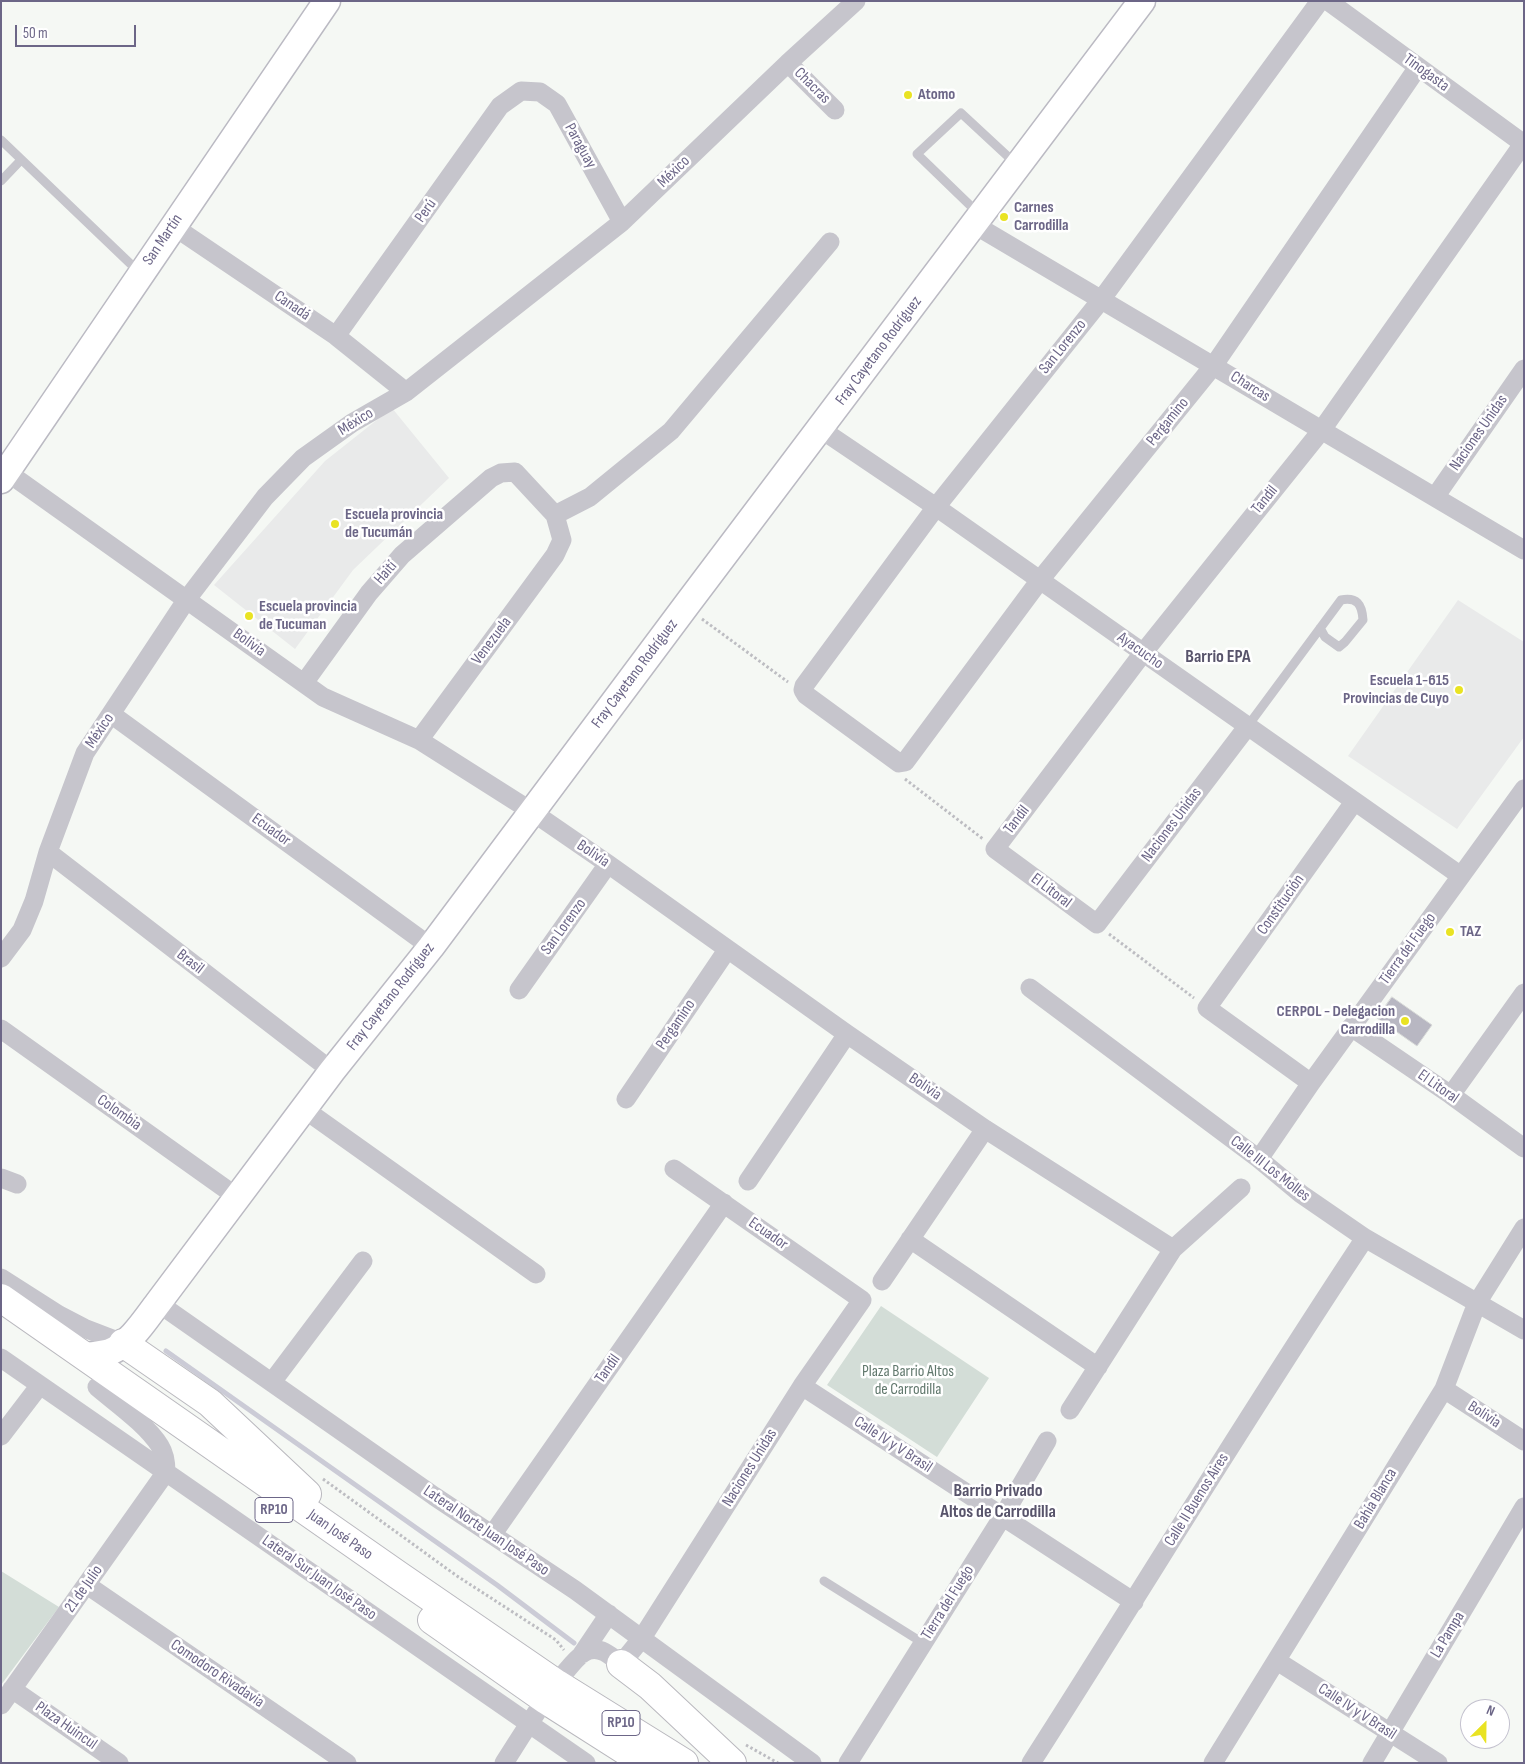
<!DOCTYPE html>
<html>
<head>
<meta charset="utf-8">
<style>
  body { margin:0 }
  #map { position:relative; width:1525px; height:1764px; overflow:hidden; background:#f5f8f4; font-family:"Sofia Sans Condensed",sans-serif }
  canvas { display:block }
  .frame { position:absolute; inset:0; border:2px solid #6c6687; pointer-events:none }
  .north { position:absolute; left:1460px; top:1699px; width:50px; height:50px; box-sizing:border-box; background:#fff; border:1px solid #c4c2cf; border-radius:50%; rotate:23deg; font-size:14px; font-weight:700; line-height:20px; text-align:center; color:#6c6687 }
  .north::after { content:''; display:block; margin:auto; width:18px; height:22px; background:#e9e323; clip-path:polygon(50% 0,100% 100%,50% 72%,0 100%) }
  .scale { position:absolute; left:15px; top:25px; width:121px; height:22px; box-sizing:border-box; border:2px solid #6c6687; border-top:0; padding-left:6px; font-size:15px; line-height:18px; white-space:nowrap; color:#6c6687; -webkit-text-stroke:4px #fff; paint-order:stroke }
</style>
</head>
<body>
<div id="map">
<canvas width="1525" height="1764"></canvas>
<div class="frame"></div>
<div class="north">N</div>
<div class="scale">50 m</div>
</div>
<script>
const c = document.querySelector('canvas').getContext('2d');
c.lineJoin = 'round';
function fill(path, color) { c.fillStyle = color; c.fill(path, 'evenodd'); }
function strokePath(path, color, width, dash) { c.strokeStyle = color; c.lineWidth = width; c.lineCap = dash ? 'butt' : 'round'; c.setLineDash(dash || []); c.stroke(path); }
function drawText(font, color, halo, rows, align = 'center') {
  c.font = font + ' "Sofia Sans Condensed",sans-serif'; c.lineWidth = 5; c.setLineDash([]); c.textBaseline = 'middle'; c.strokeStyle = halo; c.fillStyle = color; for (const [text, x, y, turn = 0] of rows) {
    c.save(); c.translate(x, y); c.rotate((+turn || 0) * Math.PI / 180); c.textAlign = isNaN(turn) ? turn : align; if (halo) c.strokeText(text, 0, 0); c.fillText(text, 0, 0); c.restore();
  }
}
const built = new Path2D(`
  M392 408 449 478 353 570 295 649 214 585 325 461Z
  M1458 600 1524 642V737L1457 829 1348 756Z`);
const green = new Path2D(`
  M881 1306 989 1378 937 1457 827 1385Z
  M1 1571 59 1607 1 1685Z`);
const stream = new Path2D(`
  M166 1351 497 1585 574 1643`);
const building = new Path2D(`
  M1392 997 1432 1025 1417 1046 1377 1018Z`);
const path = new Path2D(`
  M702 619 788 682
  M905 779 983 839
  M1109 934 1194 998
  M323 1479 457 1576 556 1640 564 1650
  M746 1745 778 1763`);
const lane = new Path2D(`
  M1 140 139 272
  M1 181 21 160
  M978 213 917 154 961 113 1016 164
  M1247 727 1341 600C1357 597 1362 604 1363 620L1345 642 1339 647 1325 637 1320 628
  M824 1581 923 1643`);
const street = new Path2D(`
  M1320 1 1101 300 936 507 804 686 803 690 806 695 899 763 905 762 1040 580 1214 365 1418 67
  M1328 1 1524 144
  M788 63 835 110
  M975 225 1524 550
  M173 226 336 336 406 392
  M336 336 500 106 521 91 540 92 557 104 622 222
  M819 428 936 507 1461 876
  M7 472 323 697 419 740 531 811 608 864 847 1034 985 1129 1173 1249
  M1435 497 1524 369
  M555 515 590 497 671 431 830 242
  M304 683 369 593 402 555 491 478 501 473 515 472 555 515 562 540 555 555 419 740
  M111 714 431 947
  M1247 727 1097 924 995 849 1143 653 1321 431 1523 144
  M48 852 332 1071
  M1 958 22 930 34 901 48 852 85 753 187 599 265 497 303 458 352 423 406 392 622 222 788 63 856 1
  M1030 988 1259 1159 1301 1194 1365 1238 1524 1330
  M519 990 608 864
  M1351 1027 1451 1095 1524 1148
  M1 1029 237 1197
  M1311 1083 1207 1008 1354 802
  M1451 1095 1524 993
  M626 1099 727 950
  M304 1109 536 1274
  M1259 1159 1311 1083 1524 789
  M1 1178 17 1184
  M748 1181 847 1034
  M910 1239 1098 1367
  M1 1278 59 1315 84 1328 123 1343
  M882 1281 985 1129
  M158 1303 434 1496 575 1590 812 1763
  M1 1358 586 1763
  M272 1382 363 1261
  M802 1386 1134 1602
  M97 1387C117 1404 146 1424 160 1446 165 1454 166 1463 166 1472
  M1444 1389 1524 1441
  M1070 1410 1173 1249 1241 1188
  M1 1436 40 1385
  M492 1535 724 1203
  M87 1585 347 1763
  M582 1654 609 1614
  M1277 1661 1438 1763
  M12 1689 119 1763
  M1 1705 166 1472
  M504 1763C518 1742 570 1654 590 1650 602 1647 612 1657 621 1664L642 1638 802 1386 862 1300 674 1169
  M848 1763 1003 1516 1047 1441
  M1031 1763C1143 1588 1250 1411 1365 1238
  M1213 1763 1444 1389 1477 1303 1524 1228
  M1372 1763 1524 1507`);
const secondary = new Path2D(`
  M1 480 327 1
  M86 1356C94 1355 103 1354 110 1352 131 1343 145 1320 158 1303L332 1071 431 947 688 603 1142 1`);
const highway = new Path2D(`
  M1 1298 398 1575 557 1684 684 1763
  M123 1343 210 1403 307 1494
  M432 1620 546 1700 645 1763
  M621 1664 650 1686 732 1763`);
const markers = [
  [908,95,5,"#e9e323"],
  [1004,217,5,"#e9e323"],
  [335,524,5,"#e9e323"],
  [249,616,5,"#e9e323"],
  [1459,690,5,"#e9e323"],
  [1450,932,5,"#e9e323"],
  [1405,1021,5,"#e9e323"]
];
const shields = [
  [274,1510,38],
  [621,1723,38]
];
const shieldNames = [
  ["RP10",274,1510],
  ["RP10",621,1723]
];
const streetNames = [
  ["Tinogasta",1426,73,36],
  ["Chacras",812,86,45],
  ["Paraguay",580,146,61],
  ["México",674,172,-44],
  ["Perú",426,211,-55],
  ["San Martín",163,240,-56],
  ["Canadá",292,306,34],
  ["San Lorenzo",1063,347,-51],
  ["Fray Cayetano Rodríguez",879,351,-53],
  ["Charcas",1250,387,32],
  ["México",356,422,-32],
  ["Pergamino",1168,422,-51],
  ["Naciones Unidas",1479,433,-55],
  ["Tandil",1265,500,-51],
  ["Haití",386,573,-49],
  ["Venezuela",492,641,-53],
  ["Bolivia",249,643,36],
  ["Ayacucho",1140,651,35],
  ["Fray Cayetano Rodríguez",635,674,-53],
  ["México",100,731,-56],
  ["Tandil",1017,820,-53],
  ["Naciones Unidas",1172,825,-53],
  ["Ecuador",271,830,36],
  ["Bolivia",593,854,34],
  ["El Litoral",1051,891,37],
  ["Constitución",1281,905,-55],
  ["San Lorenzo",564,927,-54],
  ["Tierra del Fuego",1408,949,-54],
  ["Brasil",190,962,38],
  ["Fray Cayetano Rodríguez",391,997,-52],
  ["Pergamino",676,1025,-56],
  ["Bolivia",925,1087,34],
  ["El Litoral",1438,1087,35],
  ["Colombia",119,1113,35],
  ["Calle III Los Molles",1270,1169,38],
  ["Ecuador",768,1234,35],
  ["Tandil",608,1369,-55],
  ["Bolivia",1484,1415,33],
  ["Calle IV y V Brasil",893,1445,33],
  ["Naciones Unidas",750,1468,-58],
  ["Bahía Blanca",1376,1499,-59],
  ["Calle II Buenos Aires",1197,1500,-58],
  ["Lateral Norte Juan José Paso",486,1531,34],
  ["Juan José Paso",340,1535,35],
  ["Lateral Sur Juan José Paso",319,1578,35],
  ["21 de Julio",84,1589,-55],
  ["Tierra del Fuego",948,1603,-58],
  ["La Pampa",1448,1635,-59],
  ["Comodoro Rivadavia",217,1674,34],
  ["Calle IV y V Brasil",1357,1712,33],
  ["Plaza Huincul",66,1726,35]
];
const poiNames = [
  ["Atomo",918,95],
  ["Carnes",1014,208],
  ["Carrodilla",1014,226],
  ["Escuela provincia",345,515],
  ["de Tucumán",345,533],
  ["Escuela provincia",259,607],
  ["de Tucuman",259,625],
  ["Escuela 1-615",1449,681,"right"],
  ["Provincias de Cuyo",1449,699,"right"],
  ["TAZ",1460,932],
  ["CERPOL - Delegacion",1395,1012,"right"],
  ["Carrodilla",1395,1030,"right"]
];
const parkNames = [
  ["Plaza Barrio Altos",908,1372],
  ["de Carrodilla",908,1390]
];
const neighbourhoodNames = [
  ["Barrio EPA",1218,657],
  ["Barrio Privado",998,1491],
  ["Altos de Carrodilla",998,1512]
];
fill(built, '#e9eaea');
fill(green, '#d3ddd7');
strokePath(stream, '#cbcbd6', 5);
fill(building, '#b8b7c2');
strokePath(building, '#d7d9d7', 1);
strokePath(secondary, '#bbbac3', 29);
strokePath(highway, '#b9b8be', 30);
strokePath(path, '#bdbdc2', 3, [2.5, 2.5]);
strokePath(lane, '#c6c5cc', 9);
strokePath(street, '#c6c5cc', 19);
strokePath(secondary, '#fff', 26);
strokePath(highway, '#fff', 28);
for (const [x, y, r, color] of markers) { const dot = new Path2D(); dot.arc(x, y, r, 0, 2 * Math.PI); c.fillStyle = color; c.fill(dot); strokePath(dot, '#fff', 2); }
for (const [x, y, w] of shields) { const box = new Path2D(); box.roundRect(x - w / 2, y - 12.5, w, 25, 4); c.fillStyle = '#fff'; c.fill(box); strokePath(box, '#6c6687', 1); }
drawText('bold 15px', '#6c6687', null, shieldNames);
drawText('16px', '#6c6687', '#fff', streetNames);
drawText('bold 16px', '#6c6687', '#fff', poiNames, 'left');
drawText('16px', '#61786d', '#fff', parkNames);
drawText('bold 18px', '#58546b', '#fff', neighbourhoodNames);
</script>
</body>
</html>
